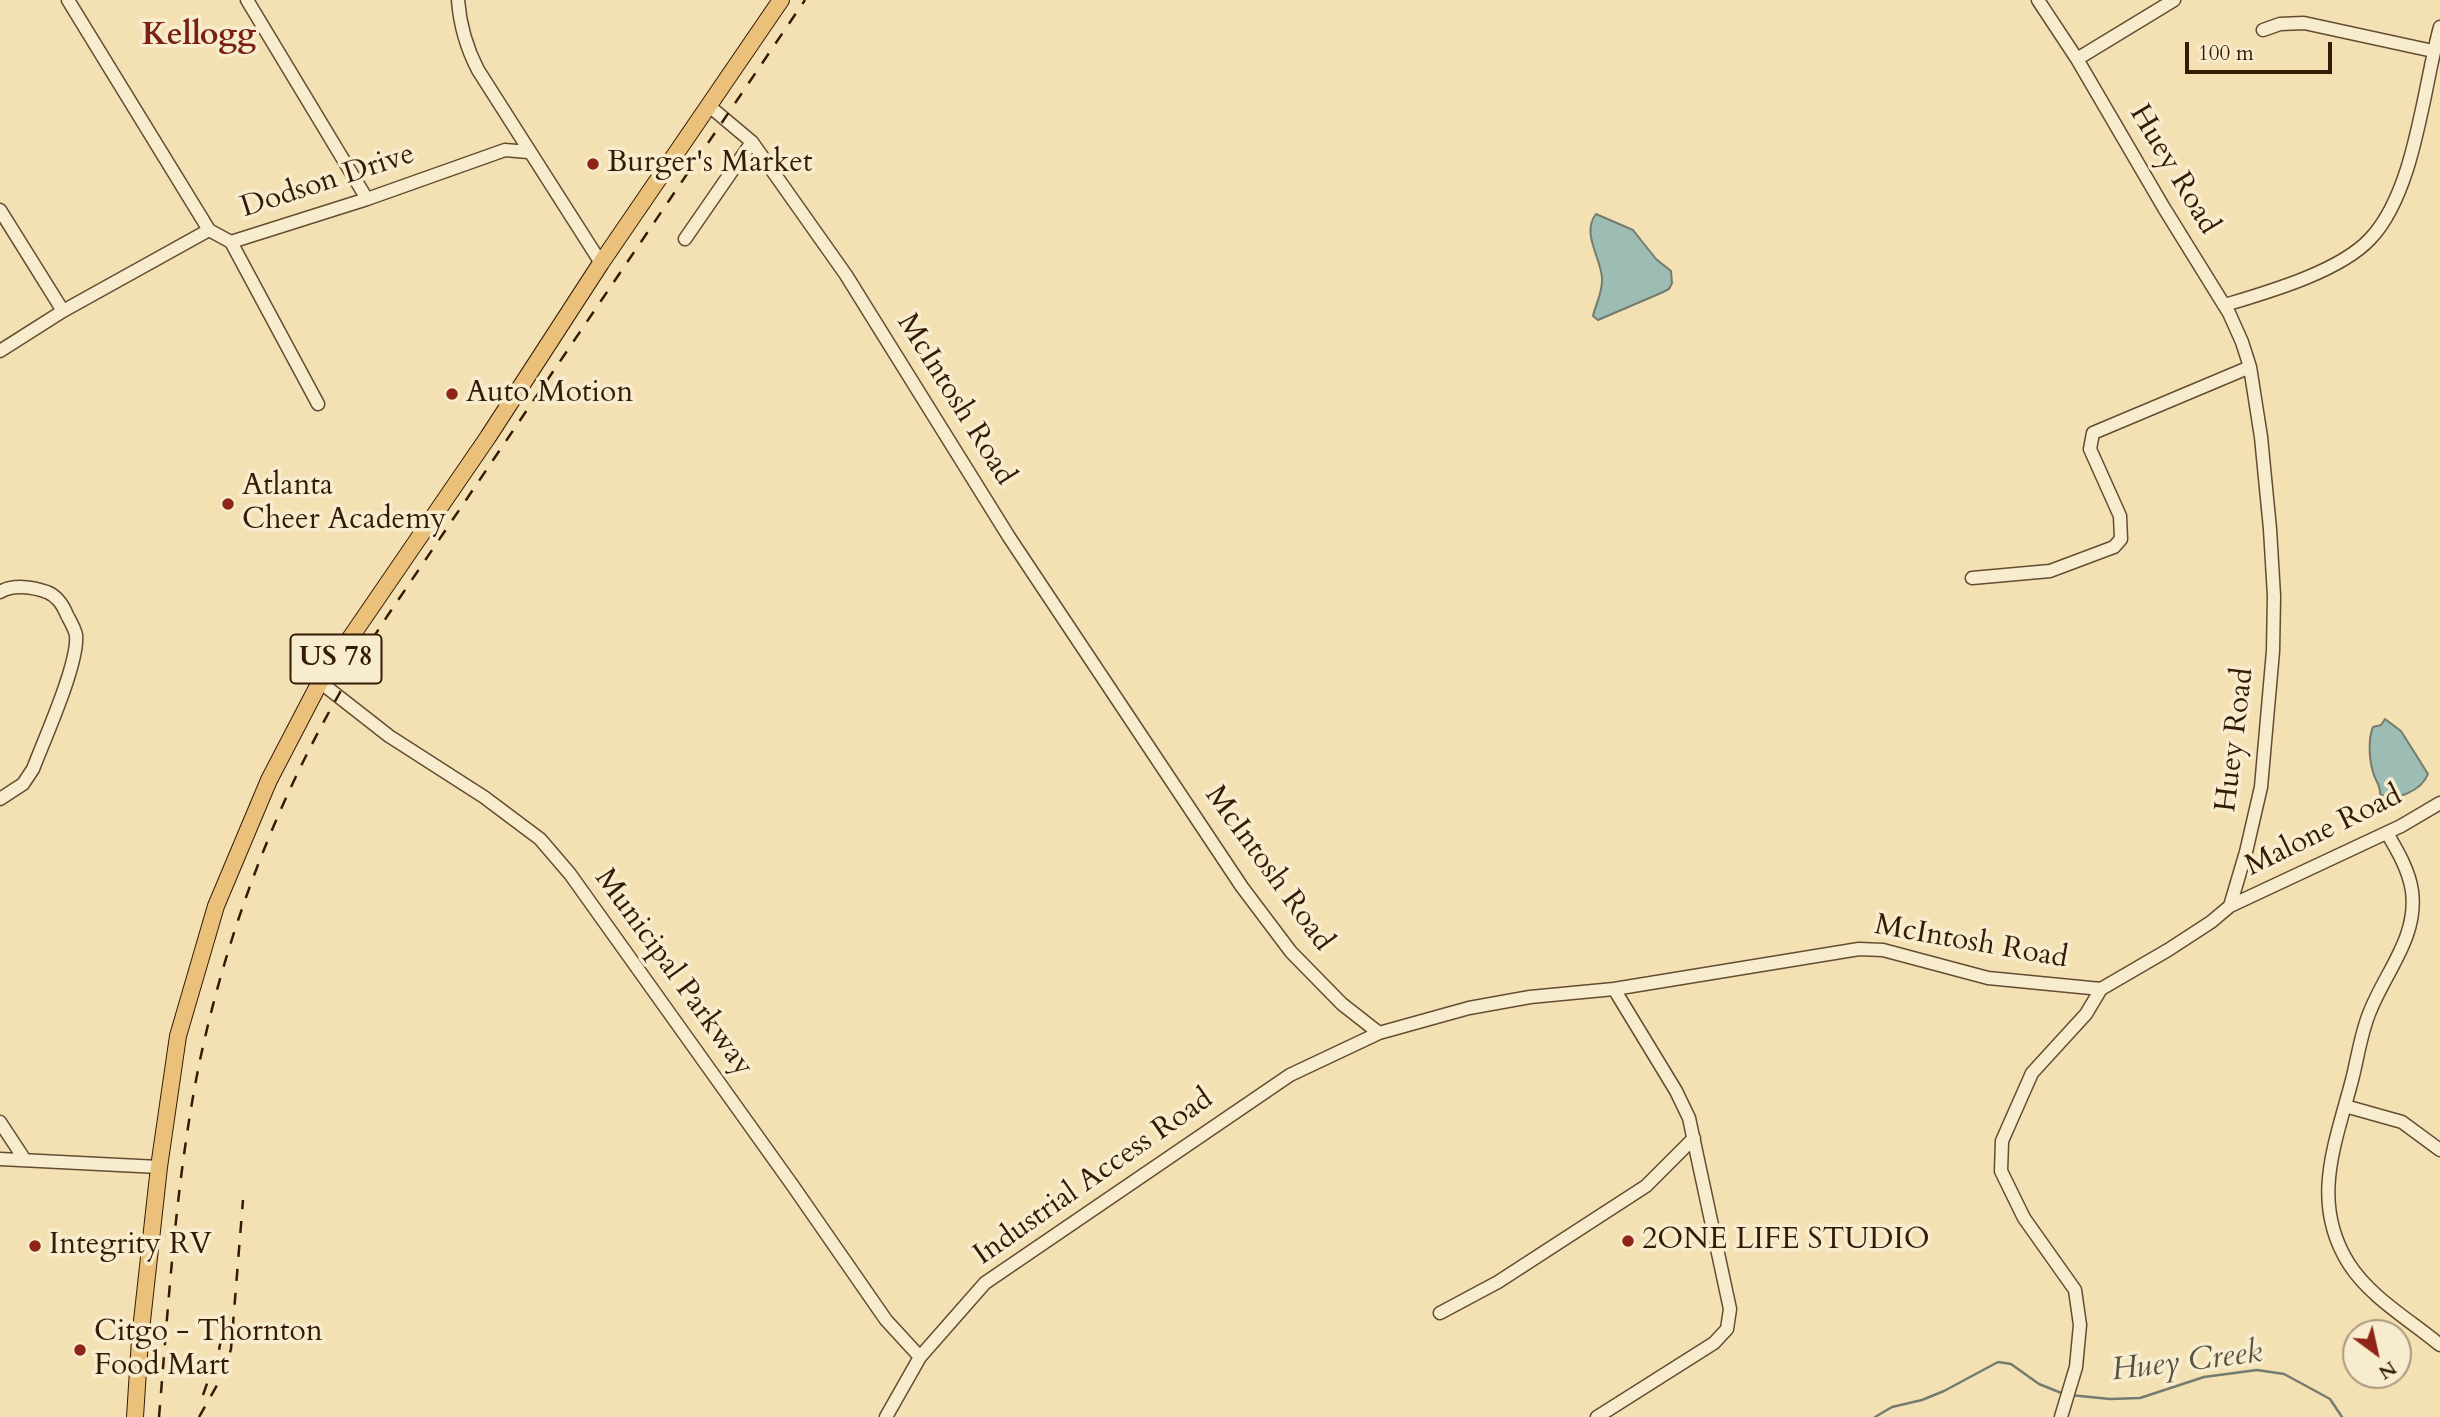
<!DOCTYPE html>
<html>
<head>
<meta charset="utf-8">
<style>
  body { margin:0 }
  #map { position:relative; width:2440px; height:1417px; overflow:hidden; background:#f4e1b3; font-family:Cardo,serif }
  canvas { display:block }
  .north { position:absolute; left:2342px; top:1319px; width:70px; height:70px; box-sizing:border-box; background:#f8ecce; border:2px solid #aa987e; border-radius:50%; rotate:147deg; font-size:19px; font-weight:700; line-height:28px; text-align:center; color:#341b06 }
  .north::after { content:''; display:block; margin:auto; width:24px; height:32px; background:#8f2418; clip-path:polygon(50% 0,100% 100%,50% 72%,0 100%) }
  .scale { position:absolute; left:2185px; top:42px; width:147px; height:32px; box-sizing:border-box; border:4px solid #341b06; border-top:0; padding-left:9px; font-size:21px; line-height:24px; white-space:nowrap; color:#341b06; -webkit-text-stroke:5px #f8ecce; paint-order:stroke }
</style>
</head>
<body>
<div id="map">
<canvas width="2440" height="1417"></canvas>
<div class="north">N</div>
<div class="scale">100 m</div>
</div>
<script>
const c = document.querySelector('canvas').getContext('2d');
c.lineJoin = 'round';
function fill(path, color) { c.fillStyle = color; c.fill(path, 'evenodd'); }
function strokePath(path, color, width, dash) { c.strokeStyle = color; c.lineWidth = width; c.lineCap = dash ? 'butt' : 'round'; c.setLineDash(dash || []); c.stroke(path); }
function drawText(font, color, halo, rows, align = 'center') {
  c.font = font + ' Cardo,serif'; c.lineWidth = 7; c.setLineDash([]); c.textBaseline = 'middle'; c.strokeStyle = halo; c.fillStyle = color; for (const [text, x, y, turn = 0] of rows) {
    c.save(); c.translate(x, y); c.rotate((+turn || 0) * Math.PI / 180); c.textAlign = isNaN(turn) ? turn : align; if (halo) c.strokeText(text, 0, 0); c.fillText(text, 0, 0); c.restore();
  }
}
const water = new Path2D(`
  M1596 214 1633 230 1656 259 1671 271 1672 283 1669 289 1661 293 1598 320 1593 316C1596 303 1603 292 1602 278 1601 258 1581 233 1596 214Z
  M2385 719 2401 731 2428 774C2422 790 2395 803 2380 794 2381 785 2375 781 2373 772 2369 759 2368 739 2373 727L2381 725Z`);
const stream = new Path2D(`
  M2070 1395 2110 1399 2140 1398 2204 1377 2257 1370 2284 1374 2308 1387 2330 1399 2342 1417
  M1875 1417 1892 1407 1922 1400 1944 1391 1998 1362 2011 1364 2039 1384 2064 1394`);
const minor = new Path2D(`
  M68 0 209 230
  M247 0 367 199
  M458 0C460 26 466 47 478 70L601 263
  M2038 0 2077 59 2164 208 2229 313 2242 342 2250 367 2261 437 2270 529 2274 596 2273 651 2261 787 2246 852 2230 906 2211 922 2168 950 2101 989 2086 1014 2032 1073 2002 1141 2001 1171 2024 1218 2075 1290 2080 1325 2076 1367 2061 1417
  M2263 30 2280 24 2304 23 2433 51
  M2077 59 2174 0
  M708 105 752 142 846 275 1009 537 1242 887 1291 952 1342 1004 1379 1033 1469 1008 1530 997 1614 989 1859 949 1883 950 1988 978 2101 989
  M0 210 63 311
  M685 239 752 142
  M231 242 318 404
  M2225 305C2268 292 2339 272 2370 239 2415 192 2423 89 2440 27
  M0 351 63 311 209 230 231 242 367 199 505 150 528 152
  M1972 578 2050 571 2114 547 2121 539 2120 516 2090 449 2093 433 2250 367
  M0 592C13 584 33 587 47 592 57 596 63 605 67 615 70 621 75 629 76 635 79 663 44 740 33 769L23 784 0 799
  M320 682 389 736 484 797 540 839 570 874 793 1186 886 1320 920 1357
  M2387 833C2397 850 2409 870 2412 891 2418 936 2387 970 2371 1009 2361 1031 2358 1057 2352 1080 2335 1145 2310 1202 2349 1264 2370 1297 2410 1320 2440 1345
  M2230 906 2401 826 2440 803
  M2345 1106 2402 1122 2440 1150
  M0 1122 25 1160
  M0 1159 159 1167
  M1440 1313 1498 1282 1646 1186 1694 1138
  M886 1417 920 1357 985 1283 1290 1075 1379 1033
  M1597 1417 1714 1343 1727 1329 1730 1309 1689 1118 1676 1091 1614 989`);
const major = new Path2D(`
  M135 1417 140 1339 159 1167 178 1036 216 906 269 780 320 682 488 437 601 263 781 0`);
const rail = new Path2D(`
  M203 1395 219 1350 225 1318
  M159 1417C169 1298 176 1177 200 1060 227 933 274 808 338 696 353 668 371 641 388 615L805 0
  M199 1417 224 1373 231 1349 243 1200`);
const markers = [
  [593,164,7,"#8f2418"],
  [452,394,7,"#8f2418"],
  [228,504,7,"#8f2418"],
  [1628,1241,7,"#8f2418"],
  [35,1246,7,"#8f2418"],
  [80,1350,7,"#8f2418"]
];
const shields = [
  [336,659,91]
];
const shieldNames = [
  ["US 78",336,659]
];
const poiNames = [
  ["Burger's Market",607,164],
  ["Auto Motion",466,394],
  ["Atlanta",242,487],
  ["Cheer Academy",242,521],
  ["2ONE LIFE STUDIO",1642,1241],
  ["Integrity RV",49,1246],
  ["Citgo - Thornton",94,1333],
  ["Food Mart",94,1367]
];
const streetNames = [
  ["Huey Road",2173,170,59],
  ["Dodson Drive",328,182,-18],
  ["McIntosh Road",955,400,58],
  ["Huey Road",2236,740,-83],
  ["Malone Road",2324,832,-26],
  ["McIntosh Road",1268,869,54],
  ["McIntosh Road",1971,943,10],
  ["Municipal Parkway",673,973,54],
  ["Industrial Access Road",1094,1178,-35]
];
const neighbourhoodNames = [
  ["Kellogg",199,37]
];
const waterNames = [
  ["Huey Creek",2187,1363,-7]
];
fill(water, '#9dbcb4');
strokePath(water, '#737c6e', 2);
strokePath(stream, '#737c6e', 2.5);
strokePath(minor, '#644c31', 15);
strokePath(major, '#341b06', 18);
strokePath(minor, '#f8ecce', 12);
strokePath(major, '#eac07a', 16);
strokePath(rail, '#341b06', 2.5, [12, 12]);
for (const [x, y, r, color] of markers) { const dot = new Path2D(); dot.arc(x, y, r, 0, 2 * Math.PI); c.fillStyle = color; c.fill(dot); strokePath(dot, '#f8ecce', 2.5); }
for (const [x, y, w] of shields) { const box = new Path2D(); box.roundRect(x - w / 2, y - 24.5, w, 49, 5); c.fillStyle = '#f8ecce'; c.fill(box); strokePath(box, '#341b06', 2); }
drawText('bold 28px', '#341b06', null, shieldNames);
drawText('30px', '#341b06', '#f8ecce', poiNames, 'left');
drawText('30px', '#341b06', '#f8ecce', streetNames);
drawText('bold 32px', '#7a1f14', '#f8ecce', neighbourhoodNames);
drawText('italic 32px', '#595343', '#f8ecce', waterNames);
</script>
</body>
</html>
